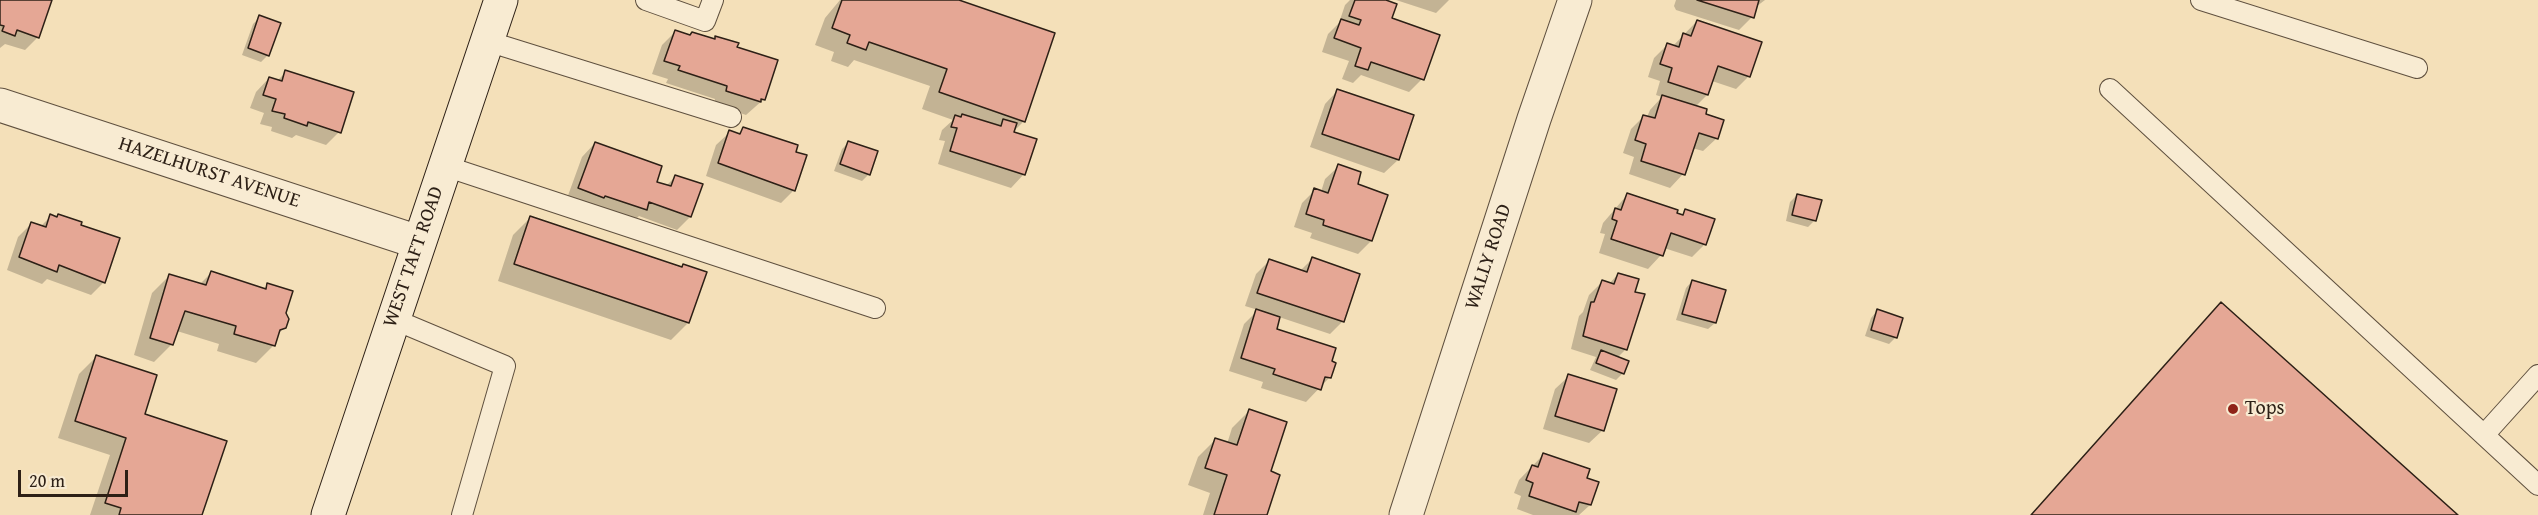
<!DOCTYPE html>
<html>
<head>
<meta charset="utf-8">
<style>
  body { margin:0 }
  #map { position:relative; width:2538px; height:515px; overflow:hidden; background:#f4e0b9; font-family:"Gentium Book Plus",serif }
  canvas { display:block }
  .scale { position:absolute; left:18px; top:470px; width:110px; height:27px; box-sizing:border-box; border:3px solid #2d2016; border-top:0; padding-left:8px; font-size:18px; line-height:21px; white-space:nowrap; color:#2d2016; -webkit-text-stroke:4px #f8ebd2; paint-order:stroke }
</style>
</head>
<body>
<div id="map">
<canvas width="2538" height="515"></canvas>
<div class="scale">20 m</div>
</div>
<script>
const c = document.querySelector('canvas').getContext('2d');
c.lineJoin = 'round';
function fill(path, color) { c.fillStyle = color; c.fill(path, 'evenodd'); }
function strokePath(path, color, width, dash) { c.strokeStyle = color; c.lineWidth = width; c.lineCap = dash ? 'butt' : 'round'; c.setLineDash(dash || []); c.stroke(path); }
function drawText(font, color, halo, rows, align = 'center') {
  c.font = font + ' "Gentium Book Plus",serif'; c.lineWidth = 4.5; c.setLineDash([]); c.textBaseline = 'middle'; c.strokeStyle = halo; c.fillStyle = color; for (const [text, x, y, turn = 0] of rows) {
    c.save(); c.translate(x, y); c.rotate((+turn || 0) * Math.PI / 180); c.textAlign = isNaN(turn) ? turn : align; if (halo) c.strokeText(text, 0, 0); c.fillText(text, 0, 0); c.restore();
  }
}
const shadow = new Path2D(`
  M0 0H51L38 37 25 50 5 44 0 48Z
  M840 0H955L1024 121 1012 133 1024 174 1011 188 938 164 945 141 939 140 942 130 953 120 922 109 930 86 854 60 848 67 831 61 834 52 815 45 825 18Z
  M1350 0H1382L1422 79 1409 92 1361 75 1353 83 1342 79 1349 61 1322 52 1328 34 1339 23 1345 5Z
  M1396 0H1449L1436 13Z
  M1676 0H1765L1757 6 1752 17 1739 30 1676 10 1674 6Z
  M260 17 268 55 261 62 242 55 253 24Z
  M1697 21 1749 76 1736 89 1712 81 1707 95 1695 107 1704 115 1717 138 1703 151 1692 148 1683 174 1670 188 1629 174 1634 157 1623 153 1631 129 1644 116 1647 117 1650 110 1662 97 1656 95 1660 81 1648 77 1654 58 1667 45 1672 47Z
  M675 32 690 36 693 33 737 44 735 48 764 99 746 115 714 104 715 99 666 83 668 79 652 74 662 45Z
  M286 72 339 132 326 145 296 135 292 138 271 131 272 127 260 124 264 113 250 108 256 92 269 78 277 81Z
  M1338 90 1412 116 1398 160 1384 173 1310 147 1325 104Z
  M743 129 795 152 794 190 781 203 706 176 716 145 730 132 738 134Z
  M849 142 869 174 862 181 834 171 842 149Z
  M595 143 656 183 666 186 676 176 690 217 677 230 639 216 632 223 566 201 582 157Z
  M1339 166 1356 185 1386 196 1371 241 1358 254 1310 238 1312 233 1294 227 1302 203 1315 190 1321 192 1325 179Z
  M1627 195 1681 216 1686 211 1705 244 1692 257 1664 248 1661 255 1648 269 1599 253 1605 234 1600 233 1603 223Z
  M1797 195 1815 220 1808 227 1786 221 1790 202Z
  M51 216 56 218 58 216 104 282 91 295 47 279 42 284 7 270 18 237 31 224 40 227Z
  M530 218 688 323 671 340 498 281 513 235Z
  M1312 259 1343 321 1330 334 1279 317 1275 330 1329 378 1306 402 1261 388 1263 382 1229 371 1244 324 1258 310 1245 306 1256 274 1269 261 1300 271Z
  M211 273 263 289 268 285 285 327 277 335 273 346 256 363 217 351 219 344 177 331 172 344 154 362 134 355 152 293 170 275 200 284Z
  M1618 274 1633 293 1626 349 1617 358 1623 373 1616 380 1590 370 1596 357 1571 349 1579 316 1583 312 1589 295 1602 282 1609 284Z
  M1692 281 1715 323 1708 329 1676 320 1686 288Z
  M2221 304 2456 515H2031Z
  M1877 311 1896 337 1889 344 1865 336 1871 318Z
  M97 356 143 415 201 515H90L110 455 58 438 79 374Z
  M1569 376 1603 430 1589 443 1543 429 1555 389Z
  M1249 411 1269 472 1265 515H1203L1210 493 1188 485 1198 457 1215 440 1227 444 1232 428Z
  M1543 455 1585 479 1590 505 1579 515H1533L1517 509 1521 496 1514 493 1519 480Z`);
const building = new Path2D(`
  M0 0H52L39 38 17 30 15 36 2 31 4 26 0 25Z
  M842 0H959L1055 33 1025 122 939 92 947 69 869 42 866 50 847 43 850 35 832 28Z
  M1355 0H1386L1397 4 1392 18 1440 35 1424 80 1371 62 1368 70 1355 66 1361 48 1334 38 1341 19 1359 25 1361 20 1349 16Z
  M1697 0H1759L1754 18Z
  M259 15 281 23 269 56 248 48Z
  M1697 20 1762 42 1750 77 1718 66 1708 95 1668 82 1672 68 1660 64 1667 43 1679 47 1683 33 1691 36Z
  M675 30 690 35 692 32 715 39V36L739 43 737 47 778 60 765 100 761 99V102L726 91 727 86 678 70 680 66 664 61Z
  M285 70 354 92 341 133 308 122 307 126 284 118 285 114 272 111 276 99 263 95 269 77 282 81Z
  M1337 89 1414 115 1399 160 1322 134Z
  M1662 95 1707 109 1706 114 1724 120 1718 139 1699 133 1685 175 1641 161 1646 144 1635 140 1643 115 1655 118Z
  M962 114 1001 126 1003 119 1017 123 1014 132 1037 139 1025 175 950 151 957 128 951 127 955 115 961 117Z
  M743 127 798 145 796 152 807 155 795 191 718 163 729 130 740 134Z
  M848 141 878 151 870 175 840 164Z
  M595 142 662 166 657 182 671 186 675 175 703 184 691 217 649 202 647 210 605 196 604 198 578 188Z
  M1338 164 1361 172 1358 184 1388 195 1372 241 1323 225 1324 220 1306 214 1314 188 1328 193Z
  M1627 193 1678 210 1677 213 1683 215 1685 209 1715 219 1706 245 1671 233 1663 256 1611 239 1617 221 1612 219 1615 208 1621 210Z
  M1797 194 1822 200 1816 221 1792 215Z
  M50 214 57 217 58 214 82 222 81 225 120 238 105 283 59 265 57 272 19 257 31 222 46 227Z
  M530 216 682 267 683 264 707 272 689 323 514 264Z
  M1312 257 1360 274 1344 322 1257 293 1269 259 1307 272Z
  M211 271 266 289 267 283 293 291 286 313 289 319 286 328 280 330 275 346 234 334 236 326 185 311 173 345 150 338 169 274 206 285Z
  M1618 273 1639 279 1635 292 1645 294 1627 350 1583 336 1591 302H1594L1602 280 1614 284Z
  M1692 280 1726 290 1716 323 1682 314Z
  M2221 302 2458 515H2031Z
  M1256 309 1280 317 1277 329 1336 348 1332 361 1336 363 1331 378 1325 377 1321 390 1273 374 1275 369 1241 358Z
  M1877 309 1903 318 1897 338 1871 330Z
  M1601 350 1629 361 1624 374 1596 363Z
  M96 355 157 375 145 414 227 441 202 515H119L121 508 105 503 126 438 75 421Z
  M1568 374 1617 389 1604 431 1555 416Z
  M1249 409 1287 422 1271 471 1280 475 1267 515H1214L1227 475 1205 468 1215 438 1237 445Z
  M1543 453 1590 469 1587 478 1599 482 1591 505 1579 502 1576 512 1529 496 1533 483 1526 480 1532 465 1538 467Z`);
const lane = new Path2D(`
  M646 0 705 21 713 0
  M2201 0 2417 68
  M487 41 731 117
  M2110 89 2538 485
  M445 166 875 308
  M393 319 505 366 462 515
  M2484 435 2538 375`);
const street = new Path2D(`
  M0 105 418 242
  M1406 515 1534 119 1575 0`);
const secondary = new Path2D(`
  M328 515 501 0`);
const markers = [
  [2233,409,6,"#8f2418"]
];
const streetNames = [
  ["HAZELHURST AVENUE",209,173,18],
  ["WEST TAFT ROAD",414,257,-71],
  ["WALLY ROAD",1489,257,-72]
];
const poiNames = [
  ["Tops",2245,409]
];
fill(shadow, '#0003');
fill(building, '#e5a795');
strokePath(building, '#2d2016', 1.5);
strokePath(lane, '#5f503f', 22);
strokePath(street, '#5f503f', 35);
strokePath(secondary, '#2d2016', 35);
strokePath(lane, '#f8ebd2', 20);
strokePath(street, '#f8ebd2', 33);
strokePath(secondary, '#f8ebd2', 33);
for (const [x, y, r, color] of markers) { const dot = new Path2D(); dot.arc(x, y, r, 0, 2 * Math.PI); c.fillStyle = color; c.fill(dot); strokePath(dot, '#f8ebd2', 2); }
drawText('20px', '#2d2016', '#f8ebd2', streetNames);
drawText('20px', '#2d2016', '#f8ebd2', poiNames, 'left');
</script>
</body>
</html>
